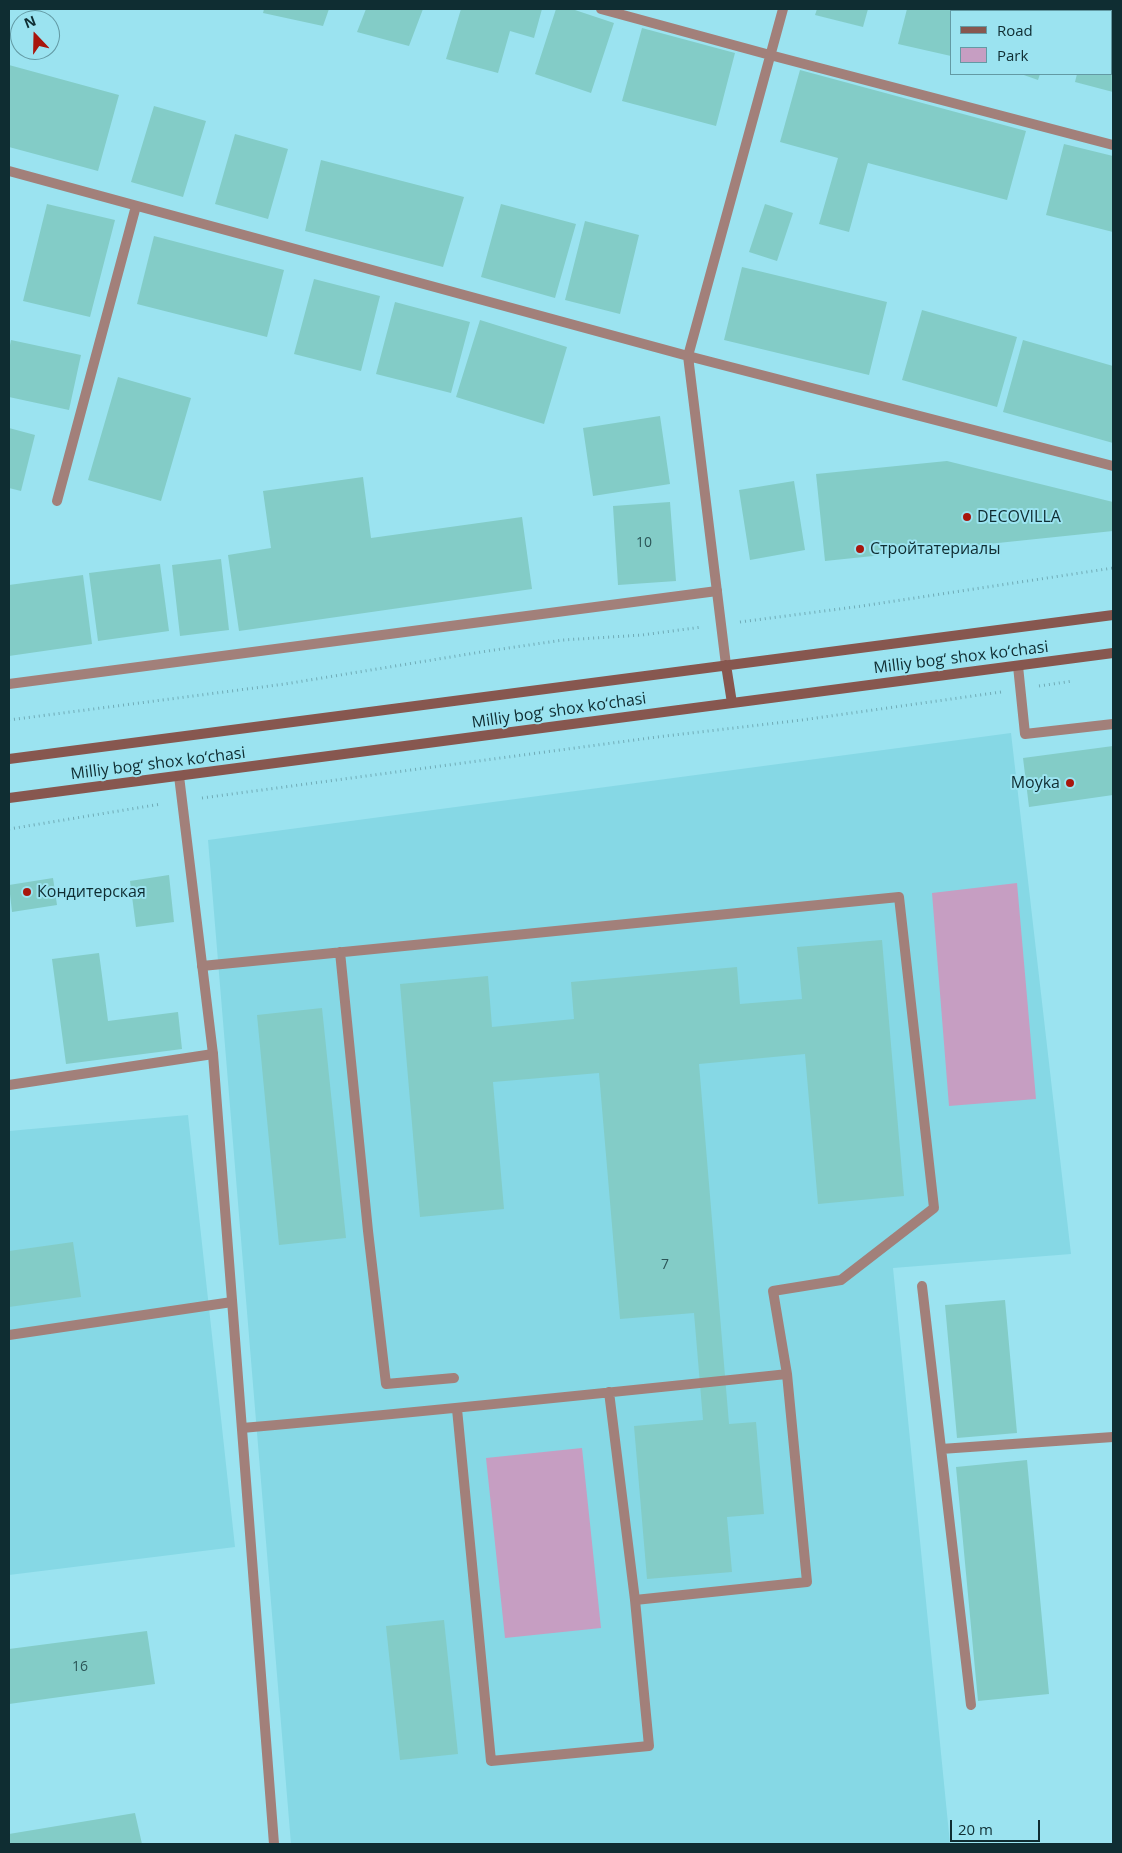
<!DOCTYPE html>
<html>
<head>
<meta charset="utf-8">
<style>
  body { margin:0 }
  #map { position:relative; width:1122px; height:1853px; overflow:hidden; background:#9be3f0; font-family:"Open Sans",sans-serif }
  canvas { display:block }
  .frame { position:absolute; inset:0; border:10px solid #0f2d32; pointer-events:none }
  .legend { position:absolute; left:950px; top:10px; width:162px; height:65px; box-sizing:border-box; background:#9be3f0; border:1px solid #639aa4; margin:0; padding:6px 9px; list-style:none; font-size:15px; color:#0f2d32 }
  .legend li { display:flex; align-items:center; gap:10px; height:25px }
  .legend b { width:25px; border:1px solid #639aa4 }
  .north { position:absolute; left:10px; top:10px; width:50px; height:50px; box-sizing:border-box; background:#9be3f0; border:1px solid #639aa4; border-radius:50%; rotate:339deg; font-size:14px; font-weight:700; line-height:20px; text-align:center; color:#0f2d32 }
  .north::after { content:''; display:block; margin:auto; width:18px; height:22px; background:#a8160c; clip-path:polygon(50% 0,100% 100%,50% 72%,0 100%) }
  .scale { position:absolute; left:950px; top:1820px; width:90px; height:22px; box-sizing:border-box; border:2px solid #0f2d32; border-top:0; padding-left:6px; font-size:15px; line-height:18px; white-space:nowrap; color:#0f2d32; -webkit-text-stroke:4px #9be3f0; paint-order:stroke }
</style>
</head>
<body>
<div id="map">
<canvas width="1122" height="1853"></canvas>
<div class="frame"></div>
<ul class="legend">
<li><b style="height:6px;background:#87574f"></b>Road</li>
<li><b style="height:14px;background:#c69ec2"></b>Park</li>
</ul>
<div class="north">N</div>
<div class="scale">20 m</div>
</div>
<script>
const c = document.querySelector('canvas').getContext('2d');
c.lineJoin = 'round';
function fill(path, color) { c.fillStyle = color; c.fill(path, 'evenodd'); }
function strokePath(path, color, width, dash) { c.strokeStyle = color; c.lineWidth = width; c.lineCap = dash ? 'butt' : 'round'; c.setLineDash(dash || []); c.stroke(path); }
function drawText(font, color, halo, rows, align = 'center') {
  c.font = font + ' "Open Sans",sans-serif'; c.lineWidth = 4; c.setLineDash([]); c.textBaseline = 'middle'; c.strokeStyle = halo; c.fillStyle = color; for (const [text, x, y, turn = 0] of rows) {
    c.save(); c.translate(x, y); c.rotate((+turn || 0) * Math.PI / 180); c.textAlign = isNaN(turn) ? turn : align; if (halo) c.strokeText(text, 0, 0); c.fillText(text, 0, 0); c.restore();
  }
}
const built = new Path2D(`
  M1011 733 1071 1254 893 1268 950 1844H291L208 840Z
  M188 1115 235 1547 9 1575V1131Z`);
const green = new Path2D(`
  M1017 883 1036 1099 949 1106 932 893Z
  M582 1448 601 1628 505 1638 486 1458Z`);
const building = new Path2D(`
  M264 9H329L323 26 263 13Z
  M366 9H423L409 46 357 32Z
  M461 9H542L534 38 510 31 498 73 446 59Z
  M556 9H572L614 23 591 93 535 74Z
  M817 9H868L863 27 815 15Z
  M907 9H962V11H951V56L898 44Z
  M1004 9H1061L1060 11H1003Z
  M1111 12 1113 13V92L1075 82 1077 74H1111Z
  M642 28 735 53 716 126 622 101Z
  M9 65 119 95 98 171 9 147Z
  M800 70 1026 131 1007 200 868 163 849 232 819 224 838 158 780 142Z
  M1021 74H1040L1038 80Z
  M154 106 206 121 183 197 131 182Z
  M235 134 288 149 268 219 215 204Z
  M1064 144 1113 156V232L1046 215Z
  M321 160 464 197 443 267 305 231Z
  M47 204 115 220 90 317 23 301Z
  M501 204 576 224 555 298 481 277Z
  M765 204 793 213 777 261 749 252Z
  M585 221 639 235 620 314 565 300Z
  M154 236 284 270 267 337 137 304Z
  M742 267 887 302 869 375 724 340Z
  M314 279 380 296 361 371 294 354Z
  M395 302 470 322 451 393 376 374Z
  M922 310 1017 337 997 407 902 380Z
  M480 320 567 347 544 424 456 397Z
  M11 340 81 355 69 410 9 397V350Z
  M1023 340 1113 366V443L1003 412Z
  M118 377 191 398 161 501 88 480Z
  M660 416 670 484 593 496 583 428Z
  M9 428 35 435 21 491 9 488Z
  M947 461 1113 502V531L825 561 816 474Z
  M363 477 371 538 522 517 532 589 239 631 228 555 271 548 263 491Z
  M794 481 805 550 750 560 739 490Z
  M670 502 676 581 618 585 613 506Z
  M221 559 229 630 180 636 172 565Z
  M160 564 169 631 98 641 89 573Z
  M83 575 92 644 9 656V585Z
  M1113 746V795L1029 807 1023 758Z
  M169 875 174 922 136 927 130 881Z
  M53 878 57 905 12 912 9 885Z
  M882 940 904 1196 818 1204 805 1054 699 1064 729 1424 756 1422 764 1514 727 1517 732 1572 647 1579 634 1426 703 1420 694 1313 620 1319 599 1073 493 1082 504 1209 420 1217 400 984 488 976 492 1027 574 1019 571 982 737 967 740 1004 802 999 797 947Z
  M99 953 108 1021 178 1012 182 1049 66 1064 52 959Z
  M322 1008 346 1238 279 1245 257 1015Z
  M73 1242 81 1297 9 1307V1251Z
  M1005 1300 1017 1433 957 1438 945 1305Z
  M1027 1460 1049 1694 978 1701 956 1467Z
  M444 1620 458 1754 400 1760 386 1626Z
  M147 1631 155 1684 9 1704V1649Z
  M135 1813 142 1844H9V1834Z`);
const path = new Path2D(`
  M740 622 862 606 1113 568
  M1039 686 1073 681
  M9 720 285 684 481 652 563 640 642 635 702 627
  M202 798 657 737 802 720 1001 692
  M9 829 161 804`);
const service = new Path2D(`
  M1018 666 1025 734 1113 724
  M9 684 717 591
  M340 952 368 1231 386 1384 454 1378
  M202 966 899 897 934 1208 841 1280 773 1291 787 1374
  M9 1085 213 1054
  M922 1286 971 1705
  M9 1335 232 1302
  M609 1392 635 1600
  M242 1428C424 1412 605 1393 787 1374L807 1582 635 1600 649 1746 491 1761 457 1409
  M941 1449 1113 1437`);
const minor = new Path2D(`
  M601 9 770 55 1113 145
  M9 171 688 356 1113 466
  M57 501 136 206
  M726 665 688 356 783 9
  M179 776 213 1054 274 1844`);
const secondary = new Path2D(`
  M726 665 732 703
  M9 759 1113 615
  M9 798 1113 653`);
const markers = [
  [967,517,5,"#a8160c"],
  [860,549,5,"#a8160c"],
  [1070,783,5,"#a8160c"],
  [27,892,5,"#a8160c"]
];
const numberNames = [
  ["10",644,543],
  ["7",665,1265],
  ["16",80,1667]
];
const poiNames = [
  ["DECOVILLA",977,517],
  ["Стройтатериалы",870,549],
  ["Moyka",1060,783,"right"],
  ["Кондитерская",37,892]
];
const streetNames = [
  ["Milliy bog‘ shox ko‘chasi",961,658,-7],
  ["Milliy bog‘ shox ko‘chasi",559,711,-8],
  ["Milliy bog‘ shox ko‘chasi",158,764,-7]
];
fill(built, '#86d8e5');
fill(green, '#c69ec2');
fill(building, '#83ccc7');
strokePath(path, '#70abb6', 3, [1, 4]);
strokePath(service, '#a2807a', 10);
strokePath(minor, '#a2807a', 10);
strokePath(secondary, '#87574f', 10);
for (const [x, y, r, color] of markers) { const dot = new Path2D(); dot.arc(x, y, r, 0, 2 * Math.PI); c.fillStyle = color; c.fill(dot); strokePath(dot, '#9be3f0', 2); }
drawText('14px', '#2c5557', null, numberNames);
drawText('16px', '#0f2d32', '#9be3f0', poiNames, 'left');
drawText('16px', '#0f2d32', '#9be3f0', streetNames);
</script>
</body>
</html>
